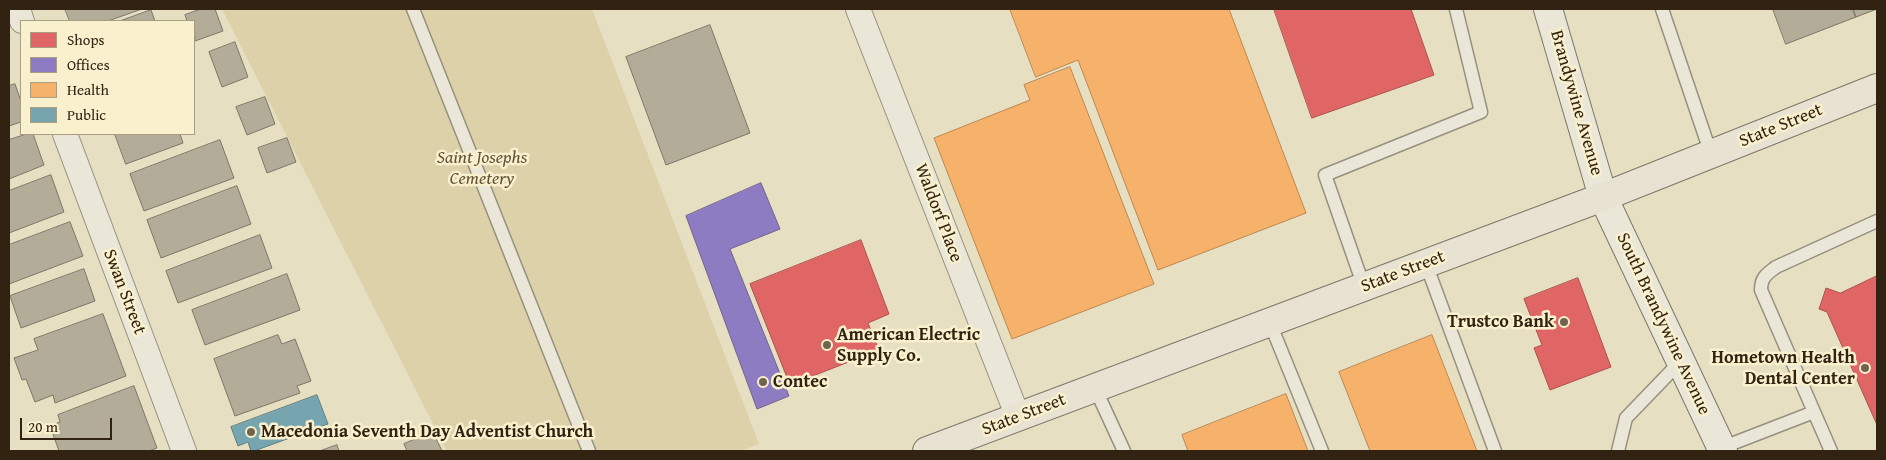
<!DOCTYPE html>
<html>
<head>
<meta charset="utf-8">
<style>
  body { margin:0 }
  #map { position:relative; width:1886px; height:460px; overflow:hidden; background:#e7dfc2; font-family:"Gentium Book Plus",serif }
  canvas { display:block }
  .frame { position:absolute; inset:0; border:10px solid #312211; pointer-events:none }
  .legend { position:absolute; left:20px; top:20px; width:175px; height:115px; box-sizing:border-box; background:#f9f0ce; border:1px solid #a99e82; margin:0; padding:6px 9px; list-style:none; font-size:15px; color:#312211 }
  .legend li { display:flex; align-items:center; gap:10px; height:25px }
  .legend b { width:25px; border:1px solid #a99e82 }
  .scale { position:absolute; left:20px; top:418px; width:92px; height:22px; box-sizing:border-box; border:2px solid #312211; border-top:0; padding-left:6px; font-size:15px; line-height:18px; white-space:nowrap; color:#312211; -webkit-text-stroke:4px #f9f0ce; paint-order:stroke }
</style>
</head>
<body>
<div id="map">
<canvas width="1886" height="460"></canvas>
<div class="frame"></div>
<ul class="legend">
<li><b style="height:14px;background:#e06666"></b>Shops</li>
<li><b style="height:14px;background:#8e7cc3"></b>Offices</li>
<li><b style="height:14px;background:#f6b26b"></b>Health</li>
<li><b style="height:14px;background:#76a5af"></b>Public</li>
</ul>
<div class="scale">20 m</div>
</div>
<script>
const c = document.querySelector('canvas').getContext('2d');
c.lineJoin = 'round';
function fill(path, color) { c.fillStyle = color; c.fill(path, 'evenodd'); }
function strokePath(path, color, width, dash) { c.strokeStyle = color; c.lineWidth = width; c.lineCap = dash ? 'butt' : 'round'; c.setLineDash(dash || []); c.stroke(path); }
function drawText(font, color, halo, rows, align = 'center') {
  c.font = font + ' "Gentium Book Plus",serif'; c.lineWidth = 5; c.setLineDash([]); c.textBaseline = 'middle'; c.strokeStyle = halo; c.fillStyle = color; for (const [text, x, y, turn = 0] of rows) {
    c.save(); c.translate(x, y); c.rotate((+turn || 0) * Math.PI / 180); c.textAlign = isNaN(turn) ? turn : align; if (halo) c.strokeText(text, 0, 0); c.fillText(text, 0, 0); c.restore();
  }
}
const green = new Path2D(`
  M222 9H592L759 444 741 451H447Z`);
const shops = new Path2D(`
  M1274 9H1411L1434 75 1312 118Z
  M861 240 889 314 868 323 879 350 790 385 750 284Z
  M1877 276V425L1827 312 1819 309 1826 288 1840 293Z
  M1578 278 1611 367 1550 390 1534 348 1542 345 1524 299Z`);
const offices = new Path2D(`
  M761 183 780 229 730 249 789 396 757 409 686 216Z`);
const health = new Path2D(`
  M1010 9H1229L1306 213 1158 270 1078 60 1036 77Z
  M1070 67 1154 284 1012 339 934 138 1030 100 1024 85Z
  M1432 335 1477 451H1370L1339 372Z
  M1286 394 1308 451H1188L1182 435Z`);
const public = new Path2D(`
  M317 395 328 424 254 451H251L248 442 238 446 231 427Z`);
const building = new Path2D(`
  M65 9H142L108 21H70Z
  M201 9H215L223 31 195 41 194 21H187L185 15Z
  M1773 9H1853L1856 17 1786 44Z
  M1853 9H1877L1856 17Z
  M151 10 155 21H120Z
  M710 25 750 133 666 165 626 57Z
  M235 42 248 77 222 87 209 52Z
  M15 84 21 101V122L9 126V86Z
  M265 97 275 124 247 135 236 107Z
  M27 134H33L44 165 9 179V140Z
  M115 134H180L183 143 126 164Z
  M287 138 296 162 267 173 258 148Z
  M220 140 234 178 144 211 130 174Z
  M51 175 64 212 9 233V191Z
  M237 186 251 224 161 258 147 220Z
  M70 222 83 256 9 284V245Z
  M260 235 272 268 178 303 166 271Z
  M84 269 95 301 21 328 10 296Z
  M287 274 300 310 205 345 192 310Z
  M103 314 126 376 55 403 53 395 35 402 26 379 22 380 14 358 38 350 34 339Z
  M278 335 282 344 295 339 311 381 297 386 300 393 235 416 214 359Z
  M134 386 157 448 149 451H59L50 426 60 422 58 415Z
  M433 432 442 451H407L404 444Z
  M337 445 339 451H320Z`);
const lane = new Path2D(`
  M413 9 589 451
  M1662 9 1711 154
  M1426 264 1495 451
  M1364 287 1325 175 1481 112 1456 9
  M1270 323 1322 451
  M1095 388 1124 451
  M1721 448 1814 412
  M1618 451 1626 418 1680 362
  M1831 451 1761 290C1761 277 1767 274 1776 267L1877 221`);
const street = new Path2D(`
  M18 9 22 21
  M858 9 1018 417
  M65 134 184 451`);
const secondary = new Path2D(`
  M1548 9 1603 197 1723 451`);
const primary = new Path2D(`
  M927 451 1603 197 1877 88`);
const markers = [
  [1564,322,5,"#71644f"],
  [827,345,5,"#71644f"],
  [1865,368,5,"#71644f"],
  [763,382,5,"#71644f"],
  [251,432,5,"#71644f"]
];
const streetNames = [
  ["Brandywine Avenue",1576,103,74],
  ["State Street",1781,126,-22],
  ["Waldorf Place",938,213,69],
  ["State Street",1403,272,-21],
  ["Swan Street",124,292,69],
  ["South Brandywine Avenue",1663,324,65],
  ["State Street",1024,415,-21]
];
const parkNames = [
  ["Saint Josephs",482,158],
  ["Cemetery",482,179]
];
const poiNames = [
  ["Trustco Bank",1554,322,"right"],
  ["American Electric",837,335],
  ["Supply Co.",837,356],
  ["Hometown Health",1855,358,"right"],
  ["Dental Center",1855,379,"right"],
  ["Contec",773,382],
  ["Macedonia Seventh Day Adventist Church",261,432]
];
fill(green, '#ddd1aa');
fill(shops, '#e06666');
strokePath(shops, '#ac524c', 1);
fill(offices, '#8e7cc3');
strokePath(offices, '#72618e', 1);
fill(health, '#f6b26b');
strokePath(health, '#bb8750', 1);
fill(public, '#76a5af');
strokePath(public, '#617e80', 1);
fill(building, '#b2ac98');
strokePath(building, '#7d7666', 1);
strokePath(lane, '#97907e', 15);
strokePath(street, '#97907e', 26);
strokePath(secondary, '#7d7666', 30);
strokePath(primary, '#7d7666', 30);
strokePath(lane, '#eae7d8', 12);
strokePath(street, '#eae7d8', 24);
strokePath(secondary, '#eae7d8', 28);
strokePath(primary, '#e7e2d1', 28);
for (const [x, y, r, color] of markers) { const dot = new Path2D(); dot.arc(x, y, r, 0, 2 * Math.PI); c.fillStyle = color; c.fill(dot); strokePath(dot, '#f9f0ce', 2); }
drawText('18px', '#312211', '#f9f0ce', streetNames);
drawText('italic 18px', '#625339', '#f9f0ce', parkNames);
drawText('bold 18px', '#312211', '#f9f0ce', poiNames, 'left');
</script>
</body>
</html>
